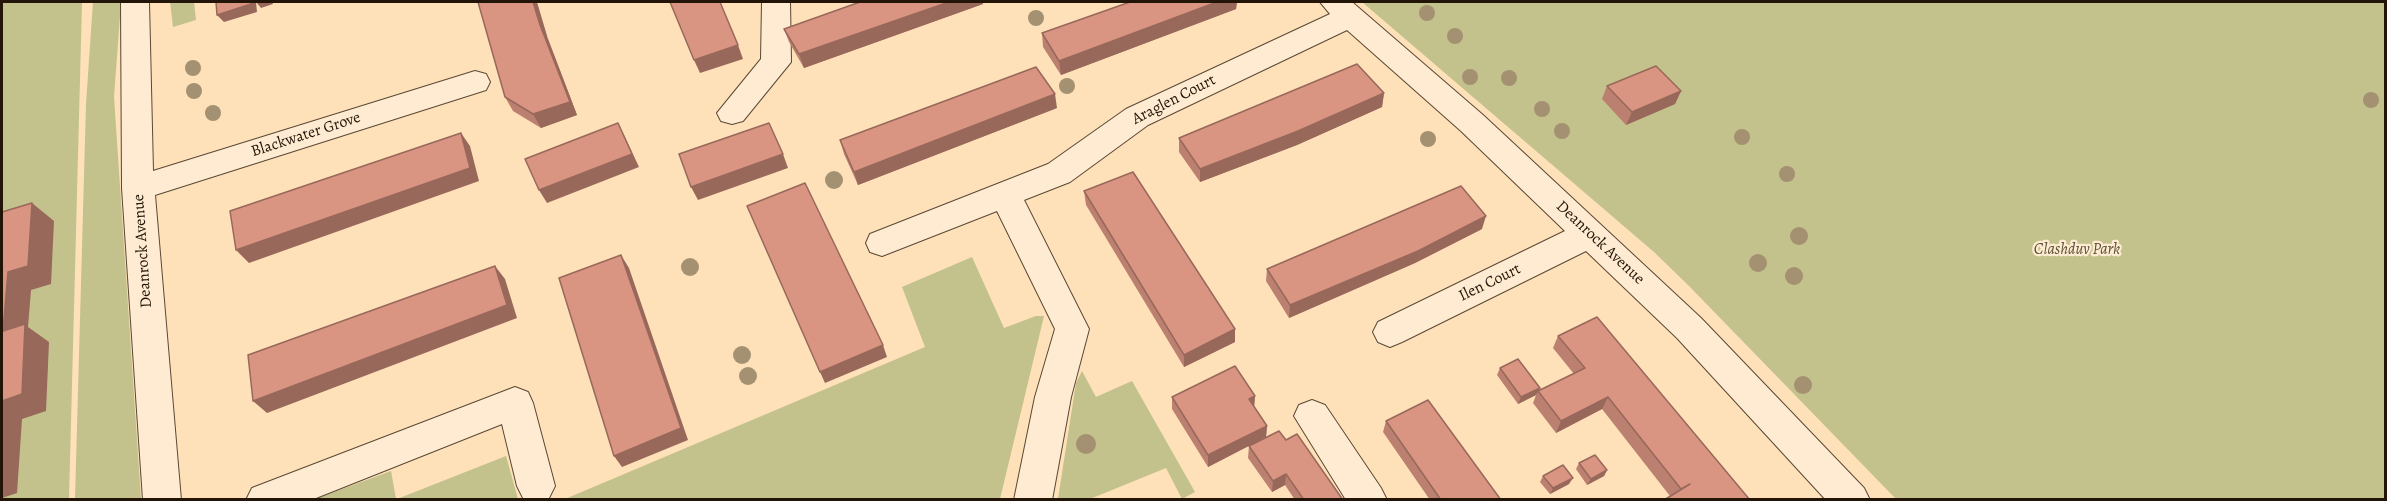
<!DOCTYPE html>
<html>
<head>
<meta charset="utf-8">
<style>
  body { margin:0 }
  #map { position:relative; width:2387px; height:501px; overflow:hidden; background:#fee0b9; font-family:Alegreya,serif }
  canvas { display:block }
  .frame { position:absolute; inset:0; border:3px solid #221507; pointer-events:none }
</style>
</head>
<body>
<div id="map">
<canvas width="2387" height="501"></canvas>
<div class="frame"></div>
</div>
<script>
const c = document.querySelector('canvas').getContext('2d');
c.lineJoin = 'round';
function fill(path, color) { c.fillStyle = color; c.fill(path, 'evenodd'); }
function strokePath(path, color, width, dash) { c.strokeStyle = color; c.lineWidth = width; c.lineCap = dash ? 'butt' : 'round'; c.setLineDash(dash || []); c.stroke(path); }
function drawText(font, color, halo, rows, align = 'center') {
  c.font = font + ' Alegreya,serif'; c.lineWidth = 4.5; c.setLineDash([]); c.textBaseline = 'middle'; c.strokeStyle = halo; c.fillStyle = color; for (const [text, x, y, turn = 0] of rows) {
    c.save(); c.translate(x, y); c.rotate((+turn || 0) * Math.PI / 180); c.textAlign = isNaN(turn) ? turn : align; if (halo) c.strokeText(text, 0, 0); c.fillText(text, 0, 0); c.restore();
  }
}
const green = new Path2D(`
  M2 2H82L69 499H2Z
  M93 2H121L114 97 141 499H75L86 104Z
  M170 2H194L196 20 173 27Z
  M1362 2H2385V499H1896L1689 286 1654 252Z
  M972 257 1004 328 1036 316H1044L1000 499H565L925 347 902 287Z
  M1082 371 1096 397 1132 381 1195 492 1182 499 1166 468 1090 499H1058L1076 383Z
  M506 456 518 499H397Z
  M391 471 396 499H315Z`);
const minor = new Path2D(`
  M121 2H149L153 171 475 71 486 74 490 82 486 90 155 195 181 500H143L122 188Z
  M762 2H790L791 62 743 121 732 124 721 121 717 113 761 59Z
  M1320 2H1352L1483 115 1701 318 1864 488 1870 500H1826L1677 338 1586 251 1402 342 1390 347 1378 342 1373 332 1378 322 1565 231 1461 131 1347 30 1148 125 1070 182 1024 200 1089 329 1071 397 1052 500H1014L1035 397 1055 329 997 211 882 256 870 252 866 243 870 234 1048 164 1126 109 1330 14Z
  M515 387 528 392 533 403 555 486 549 498H523L517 486 502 424 311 500H246L252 488Z
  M1312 400 1325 405 1381 488 1387 500H1346L1294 416 1299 405Z`);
const trees = [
  [1427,13,8],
  [1036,18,8],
  [1455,36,8],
  [193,68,8],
  [1470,77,8],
  [1509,78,8],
  [1067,86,8],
  [194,91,8],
  [2371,100,8],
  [1542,109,8],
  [213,113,8],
  [1562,131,8],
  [1742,137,8],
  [1428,139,8],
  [1787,174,8],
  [834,180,9],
  [1799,236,9],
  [1758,263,9],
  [690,267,9],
  [1794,276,9],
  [742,355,9],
  [748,376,9],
  [1803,385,9],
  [1086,444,10]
];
const wall = new Path2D(`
  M1130 2H1237L1236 9 1061 75 1043 47 1042 33Z
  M983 4 804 68 789 42 784 29Z
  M548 39 577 115 541 128 513 111 505 97Z
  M1607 86 1681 91 1675 104 1626 125 1602 99Z
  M1384 93 1382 107 1297 145 1200 182 1179 152V138Z
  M1057 108 858 185 844 154 840 140Z
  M1084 191 1235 329V342L1184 367 1086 205Z
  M1482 229 1415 263 1289 318 1266 281 1267 269Z
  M1558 336 1750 500 1670 496 1602 409 1556 433 1533 403 1536 395 1518 404 1497 375 1500 368 1540 388 1539 391 1574 374 1553 348Z
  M1255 396 1254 407 1267 426 1266 437 1208 467 1172 409V397Z
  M1386 421 1501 500H1430L1383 432Z
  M1286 440 1343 500H1295L1285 485 1272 492 1248 458 1249 446Z
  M1579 463 1607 470 1604 476 1587 485 1576 469Z
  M1543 476 1569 484 1550 494 1540 482Z`);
const shadedWall = new Path2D(`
  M251 2H256L257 12 224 22 217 15Z
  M256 2H272L273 4 261 8Z
  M533 2H537L548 39 577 115 541 128 533 114 540 25Z
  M949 2H983V4L804 68 799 54Z
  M1217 2H1237L1236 9 1061 75 1059 61Z
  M738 45 743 59 700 73 694 60Z
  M1681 91 1675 104 1626 125 1632 112Z
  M1384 93 1382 107 1297 145 1200 182V169Z
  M1055 94 1057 108 858 185 854 172Z
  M618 123 625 137 639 167 547 203 539 190Z
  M461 133 470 146 479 181 249 263 236 250Z
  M783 154 788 168 698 200 691 187Z
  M32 203 54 221 51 284 31 290 28 327 49 342 46 411 22 419 17 493 2 498V401L3 331 8 272Z
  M1486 216 1482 229 1415 263 1289 318 1290 305Z
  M621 255 629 268 688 440 622 467 614 456Z
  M495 266 505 279 517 318 267 413 253 401Z
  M1235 329V342L1184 367V355Z
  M883 345 887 357 825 383 820 372Z
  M1540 388 1536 395 1518 404 1521 397Z
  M1255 396 1254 408 1249 399Z
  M1608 397 1602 409 1556 433 1561 421Z
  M1267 426 1266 437 1208 467V455Z
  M1607 470 1604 476 1587 485 1591 479Z
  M1286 474 1285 485 1272 492 1273 481Z
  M1573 478 1569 484 1550 494 1553 488Z`);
const building = new Path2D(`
  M216 2H251V4L217 15Z
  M478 2H533L540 25 570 102 533 114 505 97Z
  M670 2H720L738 45 694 60Z
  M860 2H949L799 54 784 29Z
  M1130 2H1217L1059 61 1042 33Z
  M1357 64 1384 93 1298 131 1200 169 1179 138Z
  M1656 66 1681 91 1632 112 1607 86Z
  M1036 67 1055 94 854 172 840 140Z
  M618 123 632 154 539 190 525 159Z
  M769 123 783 154 691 187 679 154Z
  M461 133 470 168 236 250 230 211Z
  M1133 172 1235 329 1184 355 1084 191Z
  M805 183 883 345 820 372 747 206Z
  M1461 186 1486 216 1418 251 1290 305 1267 269Z
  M32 203 28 266 8 272 3 331 25 324 22 394 2 401V212Z
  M621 255 681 428 614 456 559 278Z
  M495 266 507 305 253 401 248 355Z
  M1597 317 1750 500H1664L1690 484 1681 489 1608 397 1561 421 1538 391 1585 368 1558 336Z
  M1518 359 1540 388 1521 397 1500 368Z
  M1235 366 1255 396 1249 399 1267 426 1208 455 1172 397Z
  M1428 400 1501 500H1441L1386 421Z
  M1279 431 1286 440 1297 434 1343 500H1304L1286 474 1273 481 1249 446Z
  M1595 455 1607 470 1591 479 1579 463Z
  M1563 465 1573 478 1553 488 1543 476Z`);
const streetNames = [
  ["Araglen Court",1174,100,-27],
  ["Blackwater Grove",306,135,-18],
  ["Deanrock Avenue",1600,243,43],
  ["Deanrock Avenue",143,251,-94],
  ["Ilen Court",1490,283,-26]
];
const parkNames = [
  ["Clashduv Park",2077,250]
];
fill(green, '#c3c18c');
strokePath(minor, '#594834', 2);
fill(minor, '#feebd2');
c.fillStyle = '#a49171';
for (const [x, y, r] of trees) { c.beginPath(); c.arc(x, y, r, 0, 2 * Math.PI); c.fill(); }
fill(wall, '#bb8070');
fill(shadedWall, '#98685b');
fill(building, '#d99582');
strokePath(building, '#98685b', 1.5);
drawText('16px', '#221507', '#feebd2', streetNames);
drawText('italic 16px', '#5a5136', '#feebd2', parkNames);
</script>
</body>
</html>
